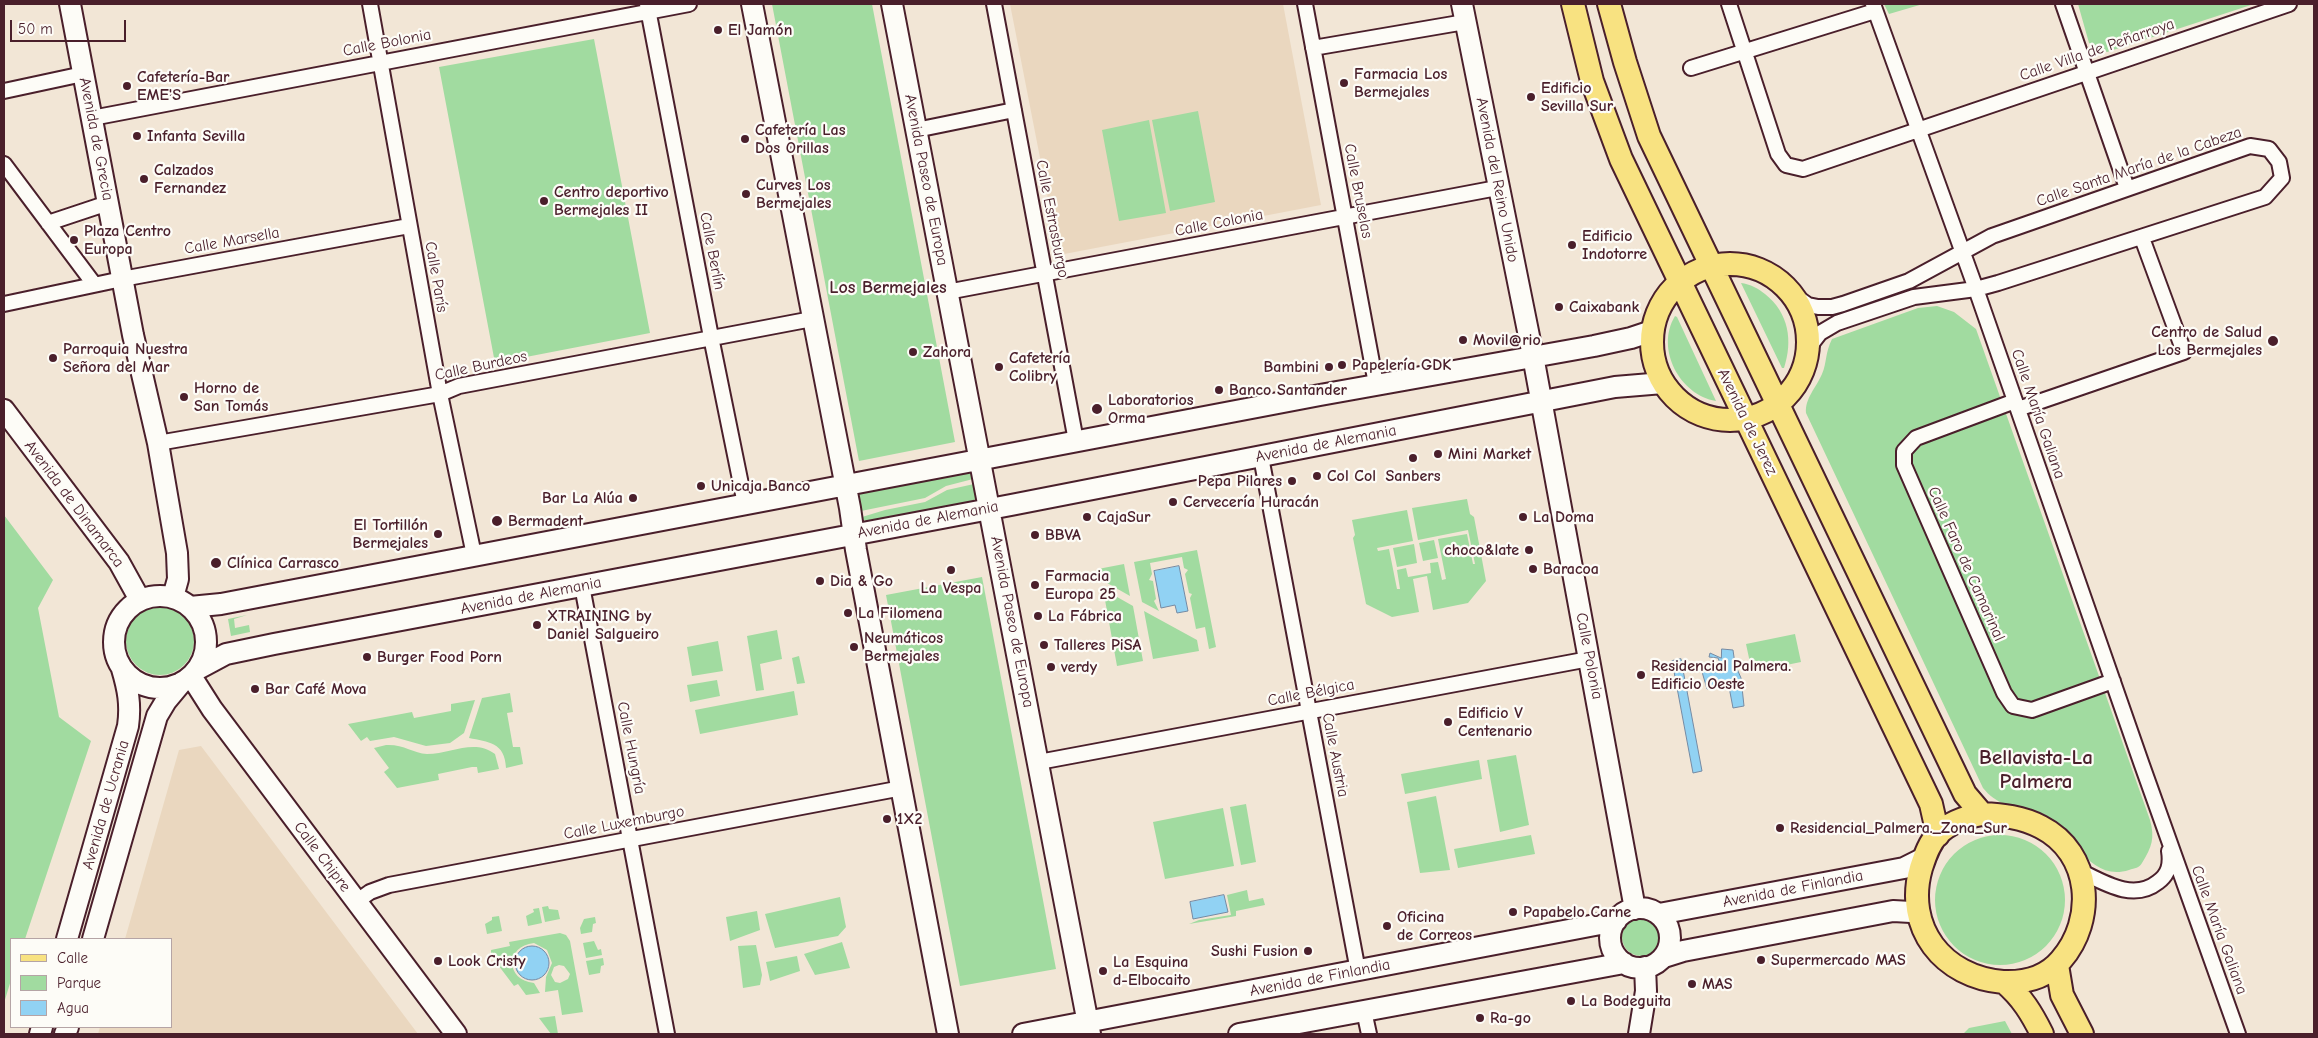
<!DOCTYPE html>
<html>
<head>
<meta charset="utf-8">
<style>
  body { margin:0 }
  #map { position:relative; width:2318px; height:1038px; overflow:hidden; background:#f2e6d6; font-family:"Comic Neue",sans-serif }
  canvas { display:block }
  .frame { position:absolute; inset:0; border:5px solid #4a1f2b; pointer-events:none }
  .legend { position:absolute; left:10px; top:938px; width:162px; height:90px; box-sizing:border-box; background:#fdfcf7; border:1px solid #b5a4a5; margin:0; padding:6px 9px; list-style:none; font-size:15px; color:#4a1f2b }
  .legend li { display:flex; align-items:center; gap:10px; height:25px }
  .legend b { width:25px; border:1px solid #b5a4a5 }
  .scale { position:absolute; left:10px; top:20px; width:116px; height:22px; box-sizing:border-box; border:2px solid #4a1f2b; border-top:0; padding-left:6px; font-size:15px; line-height:18px; white-space:nowrap; color:#4a1f2b; -webkit-text-stroke:4px #fdfcf7; paint-order:stroke }
</style>
</head>
<body>
<div id="map">
<canvas width="2318" height="1038"></canvas>
<div class="frame"></div>
<ul class="legend">
<li><b style="height:6px;background:#f8e281"></b>Calle</li>
<li><b style="height:14px;background:#a1dba0"></b>Parque</li>
<li><b style="height:14px;background:#91d2f3"></b>Agua</li>
</ul>
<div class="scale">50 m</div>
</div>
<script>
const c = document.querySelector('canvas').getContext('2d');
c.lineJoin = 'round';
function fill(path, color) { c.fillStyle = color; c.fill(path, 'evenodd'); }
function strokePath(path, color, width, dash) { c.strokeStyle = color; c.lineWidth = width; c.lineCap = dash ? 'butt' : 'round'; c.setLineDash(dash || []); c.stroke(path); }
function drawText(font, color, halo, rows, align = 'center') {
  c.font = font + ' "Comic Neue",sans-serif'; c.lineWidth = 4.5; c.setLineDash([]); c.textBaseline = 'middle'; c.strokeStyle = halo; c.fillStyle = color; for (const [text, x, y, turn = 0] of rows) {
    c.save(); c.translate(x, y); c.rotate((+turn || 0) * Math.PI / 180); c.textAlign = isNaN(turn) ? turn : align; if (halo) c.strokeText(text, 0, 0); c.fillText(text, 0, 0); c.restore();
  }
}
const built = new Path2D(`
  M1010 4H1283L1321 205 1059 255Z
  M201 746 418 1034H98L100 1027H171V939H125L179 750Z`);
const green = new Path2D(`
  M772 4H872L955 442 859 461Z
  M1884 4H1923L1889 14Z
  M2078 4H2254L2107 52 2089 43Z
  M594 39 650 333 495 363 439 67Z
  M1198 111 1215 202 1170 211 1152 120Z
  M1149 120 1166 213 1119 221 1102 130Z
  M1741 283C1750 284 1759 289 1765 294 1789 313 1793 341 1784 368H1782Z
  M1937 306 1954 312 1976 329 2150 820C2155 838 2152 847 2142 863 2139 868 2135 868 2129 870 2089 883 2073 832 2045 815 2041 812 2035 812 2030 811 2011 807 1996 804 1983 788L1806 413C1805 398 1816 388 1822 374 1827 362 1825 353 1832 339L1918 308Z
  M1675 316 1677 317 1716 401C1680 395 1655 349 1675 316Z
  M970 472 973 479 946 486 925 498 861 511 858 497 861 493Z
  M974 484 977 497 973 501 867 521 862 519V517L885 510 925 502 947 490Z
  M1467 499 1470 514 1474 517 1486 581 1468 603 1433 610 1427 576 1413 579 1419 612 1392 617 1366 604 1353 538 1355 535 1352 520 1407 510 1413 541 1377 548 1378 551 1389 549 1397 589H1400L1397 570 1406 568 1408 577 1431 573 1430 563 1438 562 1442 580 1446 579 1438 539 1467 534 1473 564H1475L1468 530 1418 540 1412 508Z
  M4 515 53 580 38 608 59 717 91 741 25 939H11V980L4 1003Z
  M1434 540 1438 558 1423 561 1419 543Z
  M1414 544 1417 563 1397 567 1393 548Z
  M1197 550 1216 647 1209 649 1205 627 1196 629 1190 598 1192 594 1189 593 1185 574 1188 570 1184 568 1182 557 1150 563 1152 574 1149 580 1153 581 1156 599 1154 601 1159 611 1142 602 1134 562Z
  M1124 564 1130 596 1100 579 1098 569Z
  M982 577 1056 969 960 986 886 595Z
  M1103 589 1133 606 1143 661 1117 666Z
  M126 641a34 34 0 1 1 68 0a34 34 0 1 1-68 0Z
  M1144 611 1197 640 1199 651 1153 659Z
  M247 615 234 619 235 628 249 625 250 632 231 636 228 619Z
  M777 630 782 659 760 664 764 690 756 691 747 636Z
  M1795 634 1801 662 1752 672 1746 644Z
  M718 641 723 671 692 676 687 647Z
  M799 656 805 683 797 684 792 658Z
  M717 680 720 696 690 702 687 685Z
  M794 691 798 715 700 734 695 710Z
  M510 693 513 712 507 713 513 747H520L523 764 506 768C505 742 488 742 469 738L482 698Z
  M475 700 464 733 450 743 426 746 394 737 370 741 367 737 361 741 348 724 412 712 414 718 451 711V704Z
  M386 745C403 744 413 753 427 754 451 754 474 738 495 754L499 769 478 773 477 767H472L438 774 439 780 397 788 384 772 389 768 374 748Z
  M1516 755 1529 825 1500 832 1487 760Z
  M1479 760 1482 779 1405 794 1401 774Z
  M1436 796 1450 870 1420 873 1407 802Z
  M1246 804 1256 862 1241 865 1230 807Z
  M1223 808 1234 866 1165 879 1153 822Z
  M1531 835 1535 854 1458 868 1454 849Z
  M1935 900a65 65 0 1 1 130 0a65 65 0 1 1-130 0Z
  M1247 890 1249 901 1263 898 1265 905 1236 911V916L1189 924 1199 920 1231 915 1227 895Z
  M840 897 846 927 838 936 775 948 765 914Z
  M548 906 549 909 558 910 560 919 545 922 542 907Z
  M539 908 542 923 528 926 526 916 534 912 533 909Z
  M757 911 760 930 730 941 726 917Z
  M499 916 502 931 487 934 485 924 492 920V917Z
  M595 917 596 923 593 924 592 932 581 934 580 928 584 919Z
  M1622 937a19 19 0 1 1 38 0a19 19 0 1 1-38 0Z
  M560 933 566 935 570 941 583 1012 562 1015 558 990 545 992 546 977 552 963 547 950 534 943C505 946 505 980 534 983L540 993 526 995 518 984 514 986 489 953H491V950L510 946 509 942ZM559 965 564 966 570 974 568 979 560 983 555 982 551 975 554 967Z
  M594 941 598 950 601 949 602 955 586 958 583 943Z
  M842 942 850 968 815 975 804 954Z
  M756 945 762 975 760 985 743 988 738 946Z
  M797 956 800 971 770 981 766 962Z
  M603 958 604 965 601 966 600 973 589 975 586 961Z
  M555 1016 558 1034H551L539 1018Z
  M2005 1021 2012 1034H1963L1969 1028Z`);
const water = new Path2D(`
  M1179 566 1188 611 1177 613 1175 605 1161 608 1154 571Z
  M1722 649 1733 650 1735 664 1741 678 1744 706 1733 708 1729 687 1707 689 1700 665H1703L1705 669 1715 671 1720 663 1718 658 1709 657 1710 653 1721 658Z
  M1681 659 1702 771 1693 773 1672 661Z
  M1224 895 1228 912 1193 919 1190 902Z
  M515 963a17 17 0 1 1 34 0a17 17 0 1 1-34 0Z`);
const street = new Path2D(`
  M370 4 440 394 474 555
  M647 4 711 337 745 504
  M994 4 1076 441
  M1305 4 1376 384
  M1729 4 1778 154 1786 165 1803 169 2289 4
  M1873 4 1976 289 2142 765 2238 1034
  M2063 4 2127 188
  M1313 48 1465 22
  M1691 68 1875 11
  M4 91 83 74
  M92 118 689 4
  M916 130 1014 110
  M4 164 94 284
  M48 223 108 203
  M947 292 1497 188
  M1791 293 1808 305 1818 307H1832L1843 304 1909 281 1992 236 2250 146 2269 149 2279 162 2282 178 2265 197 1998 283 1976 289 1914 297 1837 323 1820 333 1813 342 1807 357
  M4 304 122 279 409 226
  M2015 401 1916 438 1904 451V465L2004 693 2013 706 2032 710 2113 681
  M2018 409 2184 352 2142 238
  M158 443 440 394 459 386 812 319
  M1261 457 1358 971
  M582 586 667 1034
  M1039 762 1589 659
  M2078 870C2103 882 2133 902 2158 882 2169 874 2171 864 2169 851
  M356 902 370 892 389 885 902 788
  M1364 1011 1369 1034`);
const secondary = new Path2D(`
  M70 4 133 335 158 443 177 553 178 579 173 597
  M752 4 850 508 856 550 948 1034
  M892 4 1090 1034
  M1462 4 1533 356 1635 909
  M4 410 119 562 140 600
  M114 642a46 46 0 1 1 92 0a46 46 0 1 1-92 0Z
  M190 607 221 604 1320 395 1594 346 1631 338 1652 331
  M198 669 226 654 274 644 1011 505 1615 387 1663 383
  M191 676 212 709 456 1034
  M1610 938a30 30 0 1 1 60 0a30 30 0 1 1-60 0Z
  M1659 914 1904 868 1924 858
  M67 939 128 726C131 705 128 689 122 669
  M93 939 157 716 166 701 181 683
  M1664 957 1683 951 1893 911 1911 912 1919 915
  M40 1034 42 1027
  M65 1034 68 1027
  M1023 1034 1616 921
  M1239 1034 1624 963
  M1639 1034 1646 991 1645 967`);
const primary = new Path2D(`
  M1573 4 1592 81 1621 159 1931 804 1938 835
  M1609 4 1625 62 1649 136 1965 794 1982 814
  M1652 342a78 78 0 1 1 156 0a78 78 0 1 1-156 0Z
  M1982 814C2002 815 2022 817 2041 827 2092 853 2096 920 2061 960 2046 978 2026 983 2003 982 1943 977 1904 928 1921 868 1925 856 1929 843 1938 834 1950 822 1965 817 1982 814Z
  M2057 965 2062 995 2082 1034
  M2004 982C2022 997 2032 1014 2042 1034`);
const markers = [
  [718,30,5,"#4a1f2b"],
  [1344,83,5,"#4a1f2b"],
  [127,86,5,"#4a1f2b"],
  [1531,97,5,"#4a1f2b"],
  [137,136,5,"#4a1f2b"],
  [745,139,5,"#4a1f2b"],
  [144,179,5,"#4a1f2b"],
  [746,194,5,"#4a1f2b"],
  [544,201,5,"#4a1f2b"],
  [74,240,5,"#4a1f2b"],
  [1572,245,5,"#4a1f2b"],
  [1559,307,5,"#4a1f2b"],
  [1463,340,5,"#4a1f2b"],
  [2273,341,6,"#4a1f2b"],
  [913,352,5,"#4a1f2b"],
  [53,358,5,"#4a1f2b"],
  [1342,365,5,"#4a1f2b"],
  [999,367,5,"#4a1f2b"],
  [1329,367,5,"#4a1f2b"],
  [1219,390,5,"#4a1f2b"],
  [184,397,5,"#4a1f2b"],
  [1097,409,6,"#4a1f2b"],
  [1438,454,5,"#4a1f2b"],
  [1413,458,5,"#4a1f2b"],
  [1317,476,5,"#4a1f2b"],
  [1292,481,5,"#4a1f2b"],
  [701,486,5,"#4a1f2b"],
  [633,498,5,"#4a1f2b"],
  [1173,502,5,"#4a1f2b"],
  [1087,517,5,"#4a1f2b"],
  [1523,517,5,"#4a1f2b"],
  [497,521,6,"#4a1f2b"],
  [438,534,5,"#4a1f2b"],
  [1035,535,5,"#4a1f2b"],
  [1529,550,5,"#4a1f2b"],
  [216,563,6,"#4a1f2b"],
  [1533,569,5,"#4a1f2b"],
  [951,570,5,"#4a1f2b"],
  [820,581,5,"#4a1f2b"],
  [1035,585,5,"#4a1f2b"],
  [848,613,5,"#4a1f2b"],
  [1038,616,5,"#4a1f2b"],
  [537,625,5,"#4a1f2b"],
  [1044,645,5,"#4a1f2b"],
  [854,647,5,"#4a1f2b"],
  [367,657,5,"#4a1f2b"],
  [1051,667,5,"#4a1f2b"],
  [1641,675,5,"#4a1f2b"],
  [255,689,5,"#4a1f2b"],
  [1448,722,5,"#4a1f2b"],
  [887,819,5,"#4a1f2b"],
  [1780,828,5,"#4a1f2b"],
  [1513,912,5,"#4a1f2b"],
  [1387,926,5,"#4a1f2b"],
  [1308,951,5,"#4a1f2b"],
  [1761,960,5,"#4a1f2b"],
  [438,961,5,"#4a1f2b"],
  [1103,971,5,"#4a1f2b"],
  [1692,984,5,"#4a1f2b"],
  [1571,1001,5,"#4a1f2b"],
  [1480,1018,5,"#4a1f2b"]
];
const poiNames = [
  ["El Jamón",728,30],
  ["Farmacia Los",1354,74],
  ["Bermejales",1354,92],
  ["Cafetería-Bar",137,77],
  ["EME'S",137,95],
  ["Edificio",1541,88],
  ["Sevilla Sur",1541,106],
  ["Cafetería Las",755,130],
  ["Dos Orillas",755,148],
  ["Infanta Sevilla",147,136],
  ["Calzados",154,170],
  ["Fernandez",154,188],
  ["Curves Los",756,185],
  ["Bermejales",756,203],
  ["Centro deportivo",554,192],
  ["Bermejales II",554,210],
  ["Plaza Centro",84,231],
  ["Europa",84,249],
  ["Edificio",1582,236],
  ["Indotorre",1582,254],
  ["Caixabank",1569,307],
  ["Centro de Salud",2262,332,"right"],
  ["Los Bermejales",2262,350,"right"],
  ["Movil@rio",1473,340],
  ["Parroquia Nuestra",63,349],
  ["Señora del Mar",63,367],
  ["Zahora",923,352],
  ["Cafetería",1009,358],
  ["Colibry",1009,376],
  ["Papelería GDK",1352,365],
  ["Bambini",1319,367,"right"],
  ["Horno de",194,388],
  ["San Tomás",194,406],
  ["Banco Santander",1229,390],
  ["Laboratorios",1108,400],
  ["Orma",1108,418],
  ["Mini Market",1448,454],
  ["Col Col",1327,476],
  ["Sanbers",1413,476,"center"],
  ["Pepa Pilares",1282,481,"right"],
  ["Unicaja Banco",711,486],
  ["Bar La Alúa",623,498,"right"],
  ["Cervecería Huracán",1183,502],
  ["CajaSur",1097,517],
  ["La Doma",1533,517],
  ["Bermadent",508,521],
  ["El Tortillón",428,525,"right"],
  ["Bermejales",428,543,"right"],
  ["BBVA",1045,535],
  ["choco&late",1519,550,"right"],
  ["Clínica Carrasco",227,563],
  ["Baracoa",1543,569],
  ["Farmacia",1045,576],
  ["Europa 25",1045,594],
  ["Dia & Go",830,581],
  ["La Vespa",951,588,"center"],
  ["La Filomena",858,613],
  ["XTRAINING by",547,616],
  ["Daniel Salgueiro",547,634],
  ["La Fábrica",1048,616],
  ["Neumáticos",864,638],
  ["Bermejales",864,656],
  ["Talleres PiSA",1054,645],
  ["Burger Food Porn",377,657],
  ["Residencial Palmera.",1651,666],
  ["Edificio Oeste",1651,684],
  ["verdy",1061,667],
  ["Bar Café Mova",265,689],
  ["Edificio V",1458,713],
  ["Centenario",1458,731],
  ["1X2",897,819],
  ["Residencial_Palmera._Zona_Sur",1790,828],
  ["Papabelo Carne",1523,912],
  ["Oficina",1397,917],
  ["de Correos",1397,935],
  ["Sushi Fusion",1298,951,"right"],
  ["Supermercado MAS",1771,960],
  ["Look Cristy",448,961],
  ["La Esquina",1113,962],
  ["d-Elbocaito",1113,980],
  ["MAS",1702,984],
  ["La Bodeguita",1581,1001],
  ["Ra-go",1490,1018]
];
const streetNames = [
  ["Calle Bolonia",387,43,-11],
  ["Calle Villa de Peñarroya",2097,50,-19],
  ["Avenida de Grecia",96,139,79],
  ["Calle Santa María de la Cabeza",2139,167,-19],
  ["Avenida Paseo de Europa",926,180,79],
  ["Avenida del Reino Unido",1497,180,79],
  ["Calle Bruselas",1358,191,79],
  ["Calle Estrasburgo",1052,219,79],
  ["Calle Colonia",1219,223,-11],
  ["Calle Marsella",232,241,-10],
  ["Calle Berlín",712,251,79],
  ["Calle París",436,277,80],
  ["Calle Burdeos",481,366,-12],
  ["Calle María Galiana",2038,414,71],
  ["Avenida de Jerez",1747,422,64],
  ["Avenida de Alemania",1326,444,-11],
  ["Avenida de Dinamarca",74,504,53],
  ["Avenida de Alemania",928,520,-11],
  ["Calle Faro de Camarinal",1966,564,66],
  ["Avenida de Alemania",531,596,-11],
  ["Avenida Paseo de Europa",1012,622,79],
  ["Calle Polonia",1589,656,79],
  ["Calle Bélgica",1311,693,-11],
  ["Calle Hungría",631,748,79],
  ["Calle Austria",1335,755,79],
  ["Avenida de Ucrania",106,805,-74],
  ["Calle Luxemburgo",624,823,-11],
  ["Calle Chipre",322,857,53],
  ["Avenida de Finlandia",1793,889,-11],
  ["Calle María Galiana",2219,930,70],
  ["Avenida de Finlandia",1320,978,-11]
];
const neighbourhoodNames = [
  ["Los Bermejales",888,288]
];
const districtNames = [
  ["Bellavista-La",2036,758],
  ["Palmera",2036,782]
];
fill(built, '#ead7bf');
fill(green, '#a1dba0');
fill(water, '#91d2f3');
strokePath(water, '#758aa3', 1);
strokePath(street, '#4a1f2b', 18);
strokePath(secondary, '#4a1f2b', 24);
strokePath(primary, '#4a1f2b', 26);
strokePath(street, '#fdfcf7', 14);
strokePath(secondary, '#fdfcf7', 20);
strokePath(primary, '#f8e281', 22);
for (const [x, y, r, color] of markers) { const dot = new Path2D(); dot.arc(x, y, r, 0, 2 * Math.PI); c.fillStyle = color; c.fill(dot); strokePath(dot, '#fdfcf7', 2); }
drawText('bold 16px', '#4a1f2b', '#fdfcf7', poiNames, 'left');
drawText('16px', '#4a1f2b', '#fdfcf7', streetNames);
drawText('bold 18px', '#4a1f2b', '#fdfcf7', neighbourhoodNames);
drawText('bold 21px', '#4a1f2b', '#fdfcf7', districtNames);
</script>
</body>
</html>
